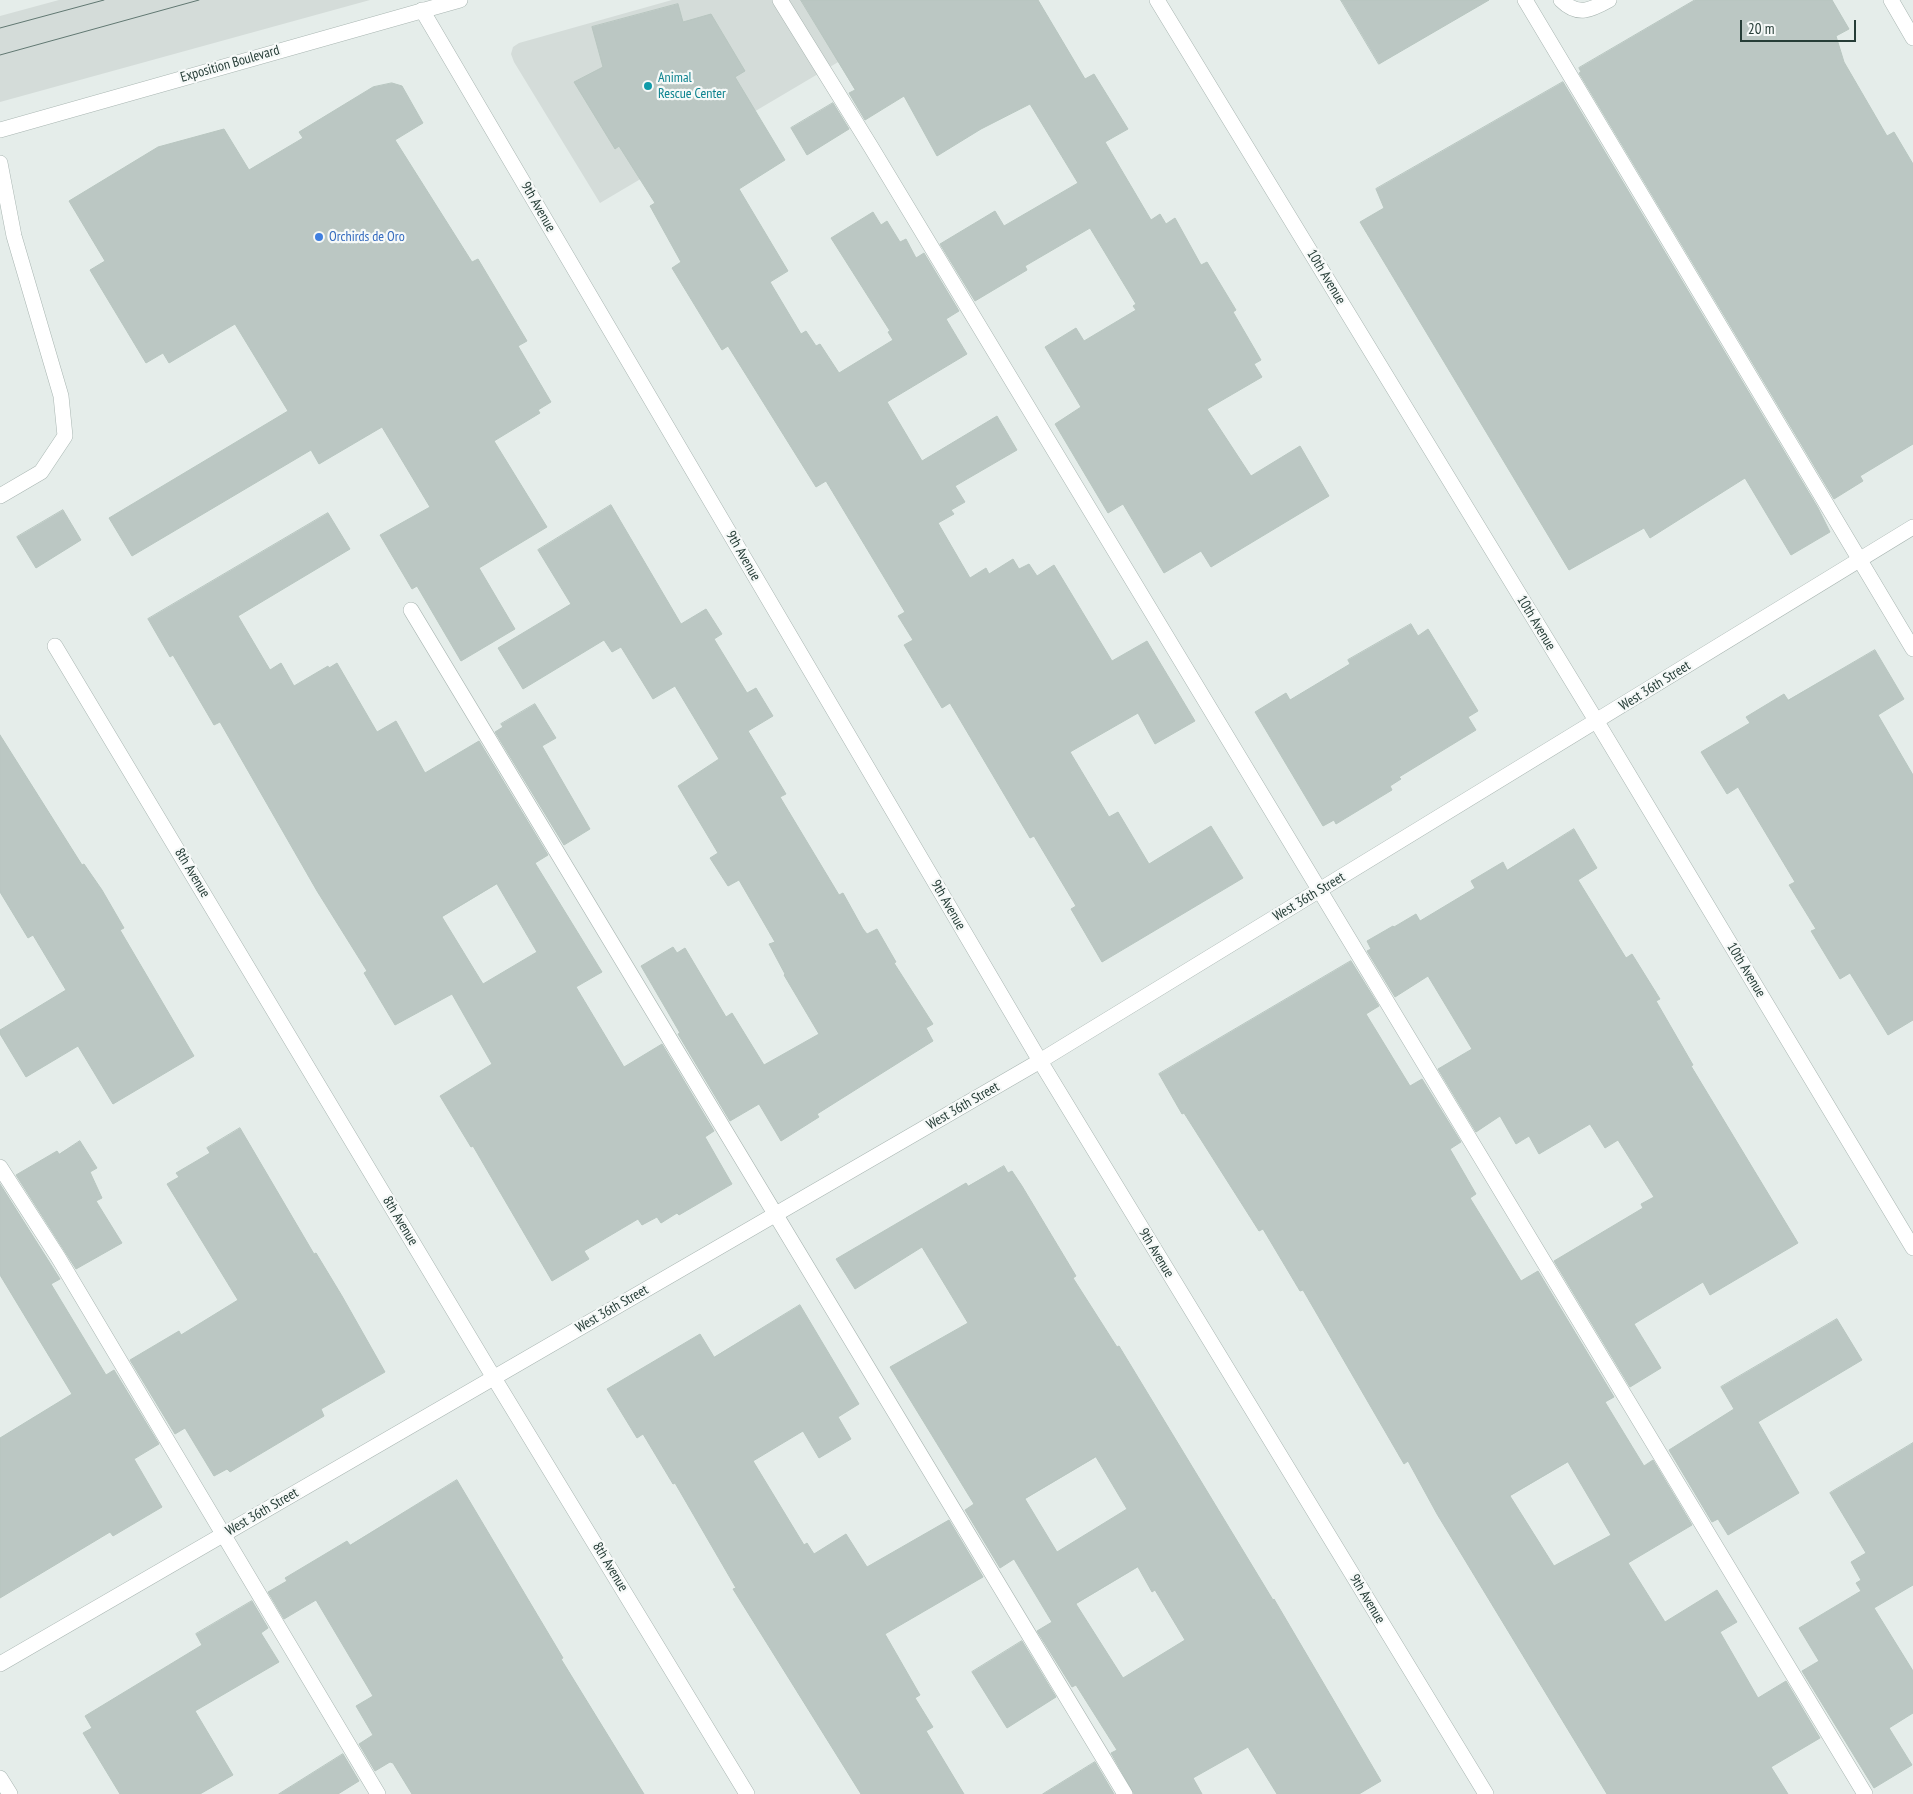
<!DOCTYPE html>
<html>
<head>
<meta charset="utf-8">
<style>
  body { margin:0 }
  #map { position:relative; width:1913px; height:1794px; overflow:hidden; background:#e5edea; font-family:"PT Sans Narrow",sans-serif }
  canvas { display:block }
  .scale { position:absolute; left:1740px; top:20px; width:116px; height:22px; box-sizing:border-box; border:2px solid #263d37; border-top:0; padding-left:6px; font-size:15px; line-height:18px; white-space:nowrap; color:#263d37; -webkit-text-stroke:4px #f6f9f8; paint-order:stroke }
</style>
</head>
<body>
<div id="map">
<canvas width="1913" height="1794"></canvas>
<div class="scale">20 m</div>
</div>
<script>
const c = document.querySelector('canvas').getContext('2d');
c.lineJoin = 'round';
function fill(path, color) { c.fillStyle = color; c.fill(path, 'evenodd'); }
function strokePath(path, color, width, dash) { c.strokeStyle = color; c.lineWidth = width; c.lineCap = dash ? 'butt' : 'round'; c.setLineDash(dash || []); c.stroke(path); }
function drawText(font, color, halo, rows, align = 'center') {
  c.font = font + ' "PT Sans Narrow",sans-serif'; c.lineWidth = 4.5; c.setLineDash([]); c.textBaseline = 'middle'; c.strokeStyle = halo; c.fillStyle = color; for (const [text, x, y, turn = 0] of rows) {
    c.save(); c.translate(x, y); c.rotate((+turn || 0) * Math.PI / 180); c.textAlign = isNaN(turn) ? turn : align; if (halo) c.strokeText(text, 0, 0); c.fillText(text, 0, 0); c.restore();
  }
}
const built = new Path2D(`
  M59 0H370L0 102V16Z
  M672 0H943L600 203 514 62 511 54 513 47 519 43Z`);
const building = new Path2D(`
  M801 0H1038L1085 79 1094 74 1128 129 1105 142 1151 220 1160 214 1166 224 1175 218 1201 265 1207 262 1236 310 1233 312 1261 360 1254 364 1262 377 1207 409 1251 476 1300 446 1329 496 1211 567 1201 551 1164 573 1123 504 1108 513 1055 424 1081 407 1045 347 1076 328 1084 341 1136 310 1133 306 1136 304 1090 228 1025 266 1027 270 975 301 940 244 995 211 1004 226 1078 183 1030 104 981 129 937 156 904 96 865 120 849 93 855 90Z
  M1341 0H1489L1379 64Z
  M1695 0H1832L1849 29 1836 36 1844 62 1887 136 1894 132 1913 164V444L1860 476 1863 481 1834 499 1579 73 1581 72 1579 68Z
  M678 4 683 22 711 14 745 71 735 77 785 160 739 189 788 271 770 282 801 334 806 331 816 346 820 344 839 373 893 340 888 332 890 331 831 238 873 212 881 225 887 221 900 242 906 239 916 258 924 253 959 311 946 319 967 354 887 402 922 461 997 416 1017 450 955 486 965 502 951 510 954 514 938 523 970 578 986 568 989 574 1013 559 1019 569 1029 564 1037 576 1054 565 1112 661 1147 641 1195 721 1155 744 1138 713 1070 752 1109 817 1118 812 1149 864 1211 826 1243 878 1102 962 1071 909 1076 906 1034 836 1030 838 950 703 942 708 904 645 913 640 898 616 905 612 826 481 816 487 728 346 722 350 672 268 681 262 650 206 655 203 619 146 615 149 574 82 603 67 592 27Z
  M1563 82 1818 508 1830 532 1791 555 1745 478 1650 538 1644 528 1569 570 1360 222 1384 208 1376 189Z
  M392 83 402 86 423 123 395 140 472 262 478 259 527 341 518 346 551 402 538 410 540 413 494 441 547 527 479 568 515 629 461 661 417 586 412 589 380 535 430 507 382 427 319 464 311 450 132 556 109 518 288 411 235 324 169 363 163 353 146 363 90 270 105 261 69 201 158 147 224 129 249 170 303 138 299 132 373 87Z
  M833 103 849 129 807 155 791 128Z
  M611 505 681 624 706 609 722 634 714 639 747 693 756 688 773 716 748 731 786 794 780 797 839 895 843 893 863 929 867 934 877 929 896 962 894 963 933 1024 926 1028 933 1041 817 1114 819 1117 781 1141 759 1104 730 1121 678 1034 680 1033 641 966 673 947 677 953 685 948 726 1017 732 1013 764 1065 819 1034 784 975 785 974 769 944 775 942 739 880 728 886 710 858 718 853 678 786 719 759 675 686 653 699 621 647 612 652 604 640 523 689 498 648 571 604 538 550Z
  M63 510 81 540 36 568 17 537Z
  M328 513 350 549 238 616 270 670 281 663 294 686 328 666 329 668 337 663 377 732 396 721 425 773 479 741 548 855 535 863 602 972 576 987 624 1067 662 1044 714 1131 705 1137 732 1184 679 1215 677 1213 661 1223 657 1217 642 1225 638 1219 584 1251 589 1259 552 1281 473 1146 471 1147 440 1096 492 1064 452 994 395 1025 364 973 367 971 317 891 220 722 214 725 173 655 170 657 148 619ZM497 884 537 952 483 984 442 917Z
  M1411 624 1418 636 1428 629 1478 711 1468 717 1476 730 1399 777 1401 779 1390 786 1392 790 1336 824 1334 820 1323 826 1255 712 1286 693 1290 700 1350 664 1348 660Z
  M1875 650 1904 699 1878 715 1913 775V1020L1888 1035 1850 973 1840 979 1811 931 1816 929 1789 885 1795 882 1738 787 1727 794 1701 752 1750 723 1746 717 1784 694 1788 700Z
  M535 704 556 738 542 746 590 829 564 845 495 732 503 727 501 724Z
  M0 735 82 865 84 864 102 890 124 928 120 930 194 1056 113 1104 78 1046 26 1077 0 1034V1030L66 990 33 935 28 938 0 892Z
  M1574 829 1597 868 1578 880 1626 958 1632 954 1660 999 1656 1001 1693 1065 1691 1066 1798 1243 1710 1295 1703 1282 1634 1324 1661 1368 1630 1387 1554 1261 1643 1208 1641 1204 1654 1197 1618 1140 1605 1148 1590 1124 1539 1154 1529 1136 1516 1144 1500 1116 1476 1132 1438 1069 1472 1049 1428 976 1395 997 1367 951 1371 949 1367 941 1393 926 1394 927 1416 914 1420 921 1475 888 1471 881 1503 862 1507 870Z
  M1351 961 1379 1006 1366 1014 1410 1086 1422 1079 1461 1142 1450 1149 1476 1194 1470 1198 1521 1281 1538 1271 1614 1397 1605 1402 1644 1466 1653 1460 1692 1525 1628 1563 1665 1622 1717 1590 1737 1622 1720 1632 1758 1698 1786 1681 1820 1738 1771 1767 1788 1794H1607L1437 1514 1408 1461 1404 1464 1303 1290 1300 1291 1263 1229 1259 1231 1184 1113 1182 1114 1159 1074ZM1568 1462 1611 1535 1554 1566 1510 1496Z
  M240 1128 314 1254 316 1253 342 1296 385 1372 321 1409 324 1416 230 1472 227 1469 214 1476 185 1428 175 1434 130 1360 179 1331 181 1335 238 1300 167 1184 179 1177 176 1173 210 1153 207 1148Z
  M80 1141 97 1168 90 1172 102 1198 96 1201 122 1243 76 1269 16 1175 57 1151 59 1154Z
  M1004 1166 1008 1173 1012 1171 1022 1186 1076 1276 1073 1278 1117 1347 1119 1346 1273 1600 1274 1599 1381 1781 1359 1794H1277L1248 1747 1193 1778 1202 1794H1134L1111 1753 1117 1750 1076 1685 1072 1687 1037 1631 1052 1622 1014 1559 1000 1568 965 1510 974 1504 890 1367 968 1323 922 1247 855 1289 836 1259 966 1183 968 1186ZM1096 1457 1127 1509 1057 1552 1025 1499ZM1138 1567 1152 1592 1155 1590 1185 1640 1123 1678 1076 1604Z
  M0 1184 60 1279 51 1284 106 1375 114 1370 159 1444 134 1459 162 1507 113 1536 110 1532 0 1598V1438L72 1394 0 1275Z
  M800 1305 859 1404 838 1417 851 1439 819 1458 803 1431 753 1461 804 1545 807 1543 814 1554 846 1534 867 1567 949 1520 983 1577 885 1634 920 1695 915 1698 933 1727 926 1731 964 1794H861L733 1589 736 1588 675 1483 673 1484 643 1434 637 1438 607 1389 700 1334 714 1357Z
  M1837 1319 1862 1360 1758 1422 1799 1493 1728 1535 1718 1519 1712 1522 1669 1450 1734 1409 1721 1387Z
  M1913 1443V1585L1874 1608 1913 1671V1713L1889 1728 1912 1765 1874 1788 1802 1671 1819 1661 1799 1628 1861 1591 1856 1583 1861 1580 1851 1562 1866 1553 1830 1493Z
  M457 1480 563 1658 561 1659 644 1794H412L393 1763 390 1762 375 1771 359 1744 373 1735 356 1706 373 1696 316 1600 284 1619 268 1592 287 1581 285 1578 347 1541 350 1545Z
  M252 1601 268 1628 261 1633 279 1662 195 1711 233 1775 200 1794H120L83 1733 92 1728 85 1716 202 1645 196 1634Z
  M1022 1641 1056 1697 1007 1728 972 1672Z
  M343 1754 359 1781 338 1794H279Z
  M1095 1762 1114 1794H1043Z`);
const service = new Path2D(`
  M780 0 871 147 1865 1794
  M1525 0 1913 649
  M1561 0C1578 17 1591 10 1609 0
  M0 163 14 236 61 396 65 436 41 472 0 496
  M411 610 1125 1794
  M0 1167 58 1257 378 1794`);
const minor = new Path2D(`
  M1157 0 1597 722 1913 1248
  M422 10 1040 1061 1486 1794
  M55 646 494 1378 747 1794`);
const tertiary = new Path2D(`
  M1891 0 1913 38
  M0 130 460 0
  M0 1664 1040 1061 1913 527
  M0 1778 10 1794`);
const tram = new Path2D(`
  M0 28 104 0
  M0 55 199 0`);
const markers = [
  [648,86,5,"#0f9aa8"],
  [319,237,5,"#3f7fe0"]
];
const streetNames = [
  ["Exposition Boulevard",230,64,-16],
  ["9th Avenue",538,207,60],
  ["10th Avenue",1326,277,59],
  ["9th Avenue",743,556,60],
  ["10th Avenue",1536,623,59],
  ["West 36th Street",1655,686,-32],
  ["8th Avenue",192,873,59],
  ["West 36th Street",1309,897,-31],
  ["9th Avenue",948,905,60],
  ["10th Avenue",1746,970,59],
  ["West 36th Street",963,1106,-30],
  ["8th Avenue",400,1221,59],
  ["9th Avenue",1156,1253,59],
  ["West 36th Street",612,1309,-30],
  ["West 36th Street",262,1512,-30],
  ["8th Avenue",610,1567,59],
  ["9th Avenue",1367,1599,59]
];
const cultureNames = [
  ["Animal",658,78],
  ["Rescue Center",658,94]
];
const shopNames = [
  ["Orchirds de Oro",329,237]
];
fill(built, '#d4dcd9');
fill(building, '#bbc7c3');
strokePath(building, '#b8c6c0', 1);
strokePath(service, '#a8b5b1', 16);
strokePath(minor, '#a8b5b1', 16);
strokePath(tertiary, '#a8b5b1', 16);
strokePath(service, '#fff', 15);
strokePath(minor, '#fff', 15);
strokePath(tertiary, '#fff', 15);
strokePath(tram, '#617872', 1);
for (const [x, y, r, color] of markers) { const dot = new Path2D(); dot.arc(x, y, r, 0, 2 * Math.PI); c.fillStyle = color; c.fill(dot); strokePath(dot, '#f6f9f8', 2); }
drawText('14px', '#263d37', '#f6f9f8', streetNames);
drawText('14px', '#0d838f', '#f6f9f8', cultureNames, 'left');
drawText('14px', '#366cbe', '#f6f9f8', shopNames, 'left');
</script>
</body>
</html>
